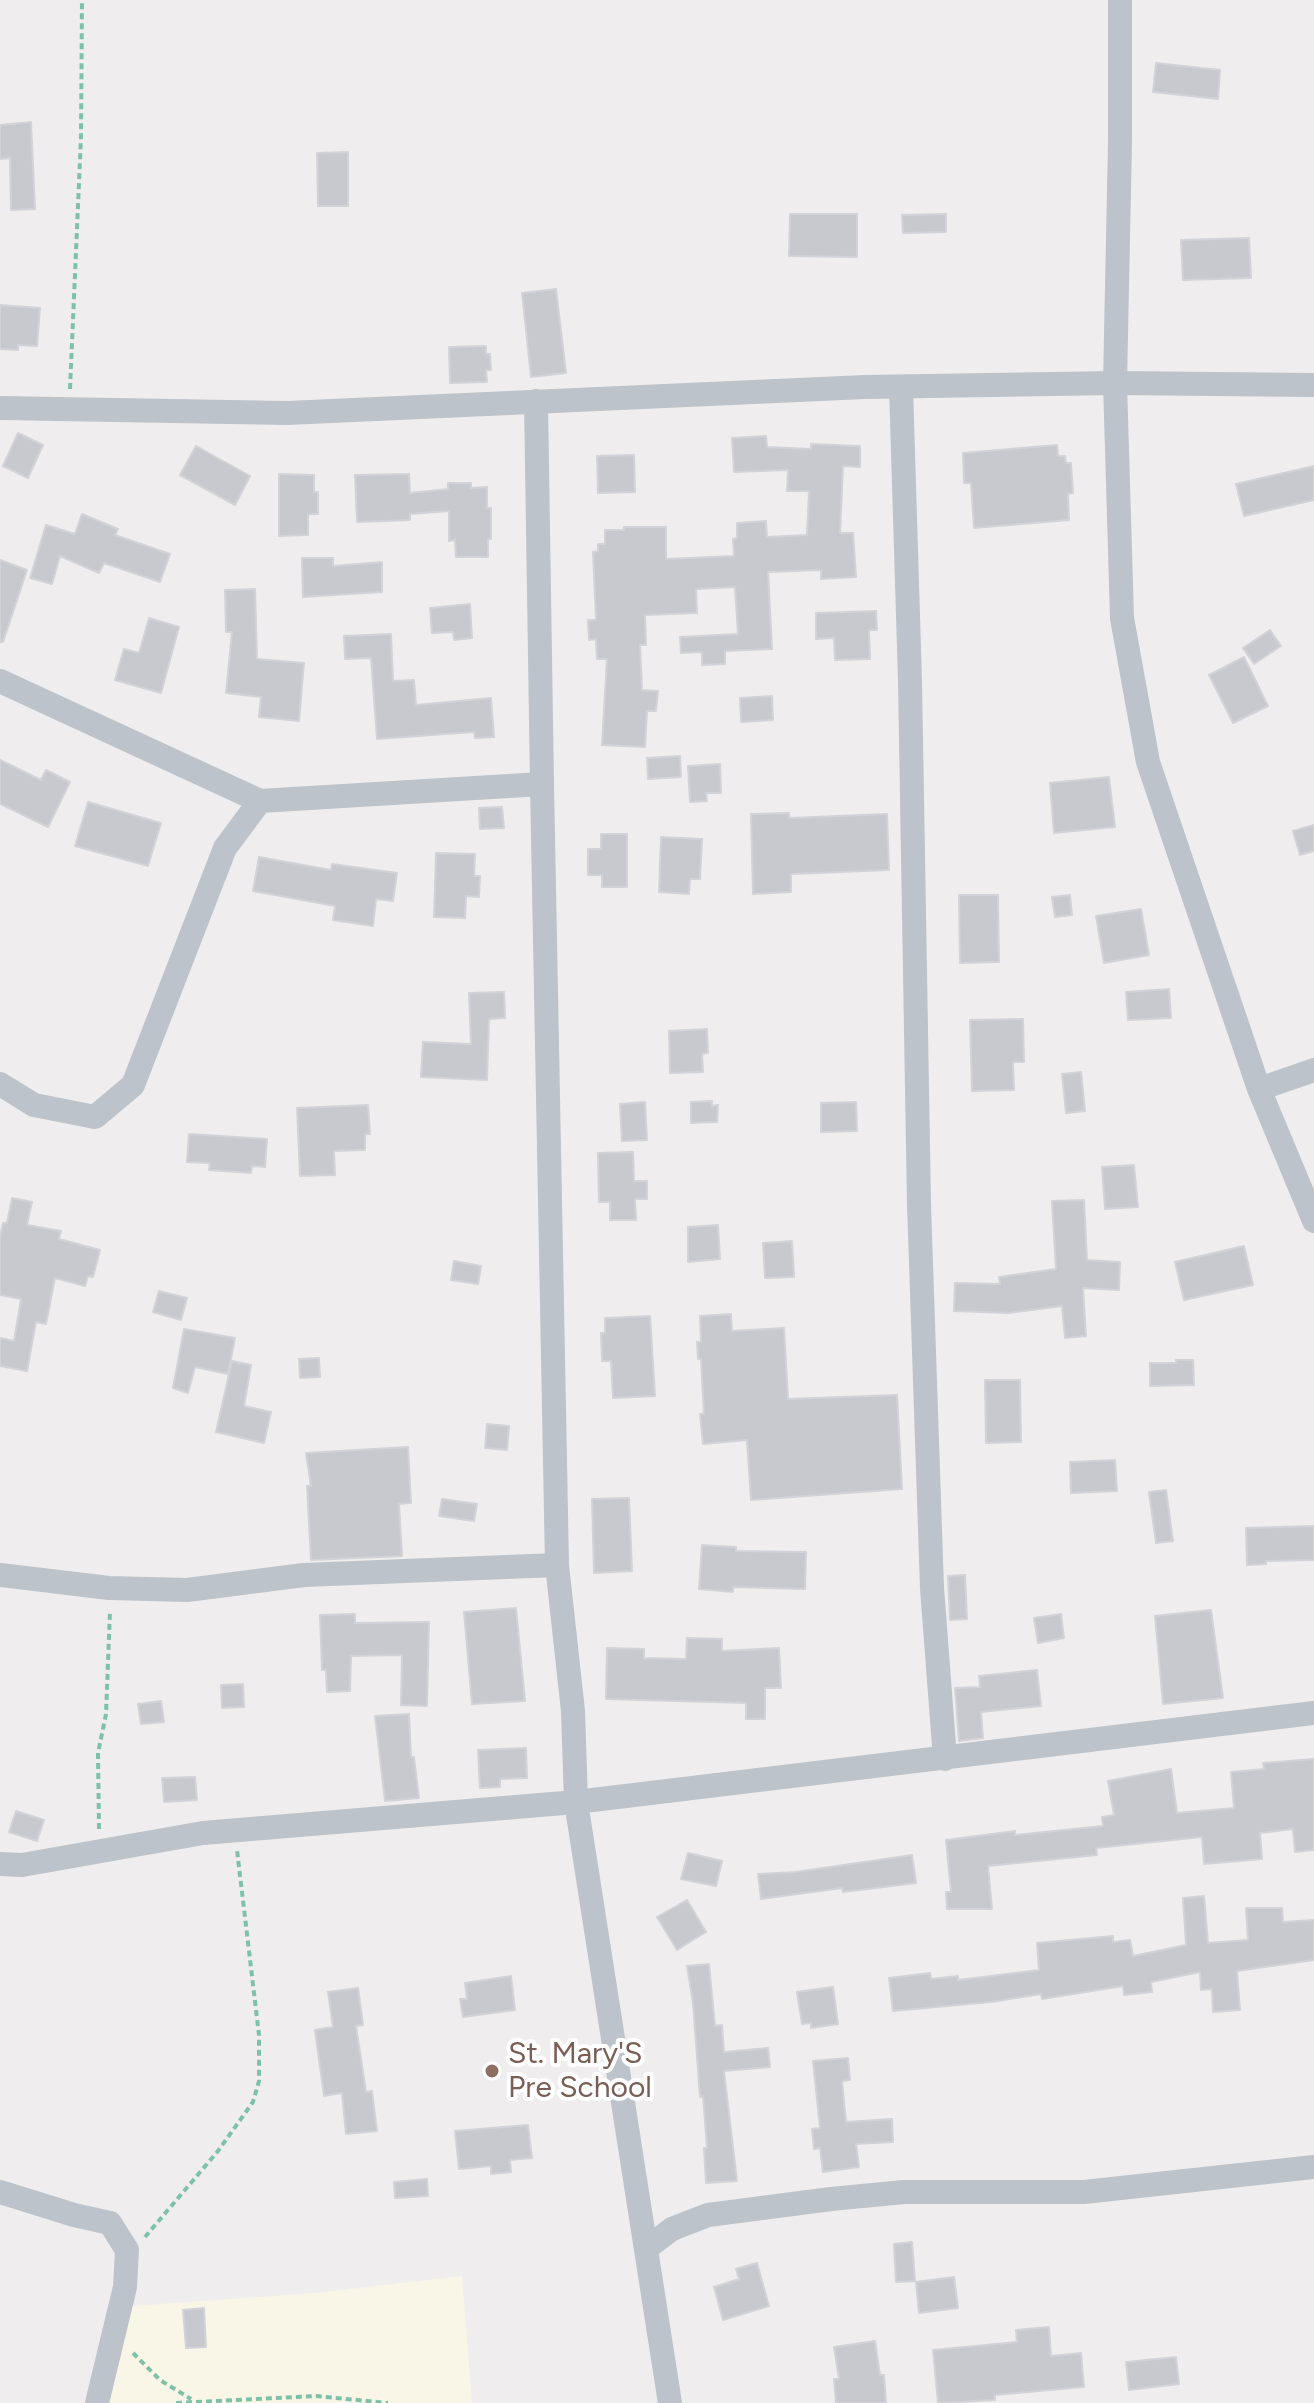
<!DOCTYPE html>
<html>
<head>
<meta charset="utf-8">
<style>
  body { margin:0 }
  canvas { display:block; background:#efeded }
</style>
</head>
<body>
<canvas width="1314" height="2403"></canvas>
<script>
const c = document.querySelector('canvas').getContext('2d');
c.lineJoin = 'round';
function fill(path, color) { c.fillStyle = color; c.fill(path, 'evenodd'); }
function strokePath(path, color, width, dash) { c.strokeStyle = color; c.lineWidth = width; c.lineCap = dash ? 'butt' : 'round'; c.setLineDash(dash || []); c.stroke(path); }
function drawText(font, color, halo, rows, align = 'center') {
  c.font = font + ' Figtree,sans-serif'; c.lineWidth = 8; c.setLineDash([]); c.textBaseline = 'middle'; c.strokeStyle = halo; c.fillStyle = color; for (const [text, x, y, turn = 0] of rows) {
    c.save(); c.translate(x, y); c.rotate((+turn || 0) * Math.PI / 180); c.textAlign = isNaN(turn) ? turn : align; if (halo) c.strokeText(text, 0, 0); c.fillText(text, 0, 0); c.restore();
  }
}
const commercial = new Path2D(`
  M462 2276 472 2403H108L132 2306 315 2293Z`);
const building = new Path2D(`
  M1156 63 1220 70 1218 99 1153 92Z
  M31 122 35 209 11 210 10 158 0 159V125Z
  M348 152V206H318L317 153Z
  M790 214H857V257L789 256Z
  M946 214V232L903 233 902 215Z
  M1249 238 1251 278 1183 280 1181 240Z
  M556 289 566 373 531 377 522 293Z
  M0 305 40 308 37 346 18 345V350L0 349Z
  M486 346V354H490L491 370H486L487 382 450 383 449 347Z
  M18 433 43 445 28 478 3 466Z
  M766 436 767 447 811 449V444L860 446V467L843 466 840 533H853L856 577 821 579V570L768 572 772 649 725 651V664L702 665V652L681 653 680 637 738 634 735 587 696 589 697 613 645 615 646 645H640L642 690 658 691 656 711H647L645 747 602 745 607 659H597L596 639 589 640 588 620H596L593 552 598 551V544H605V530H624V527H666V559L734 556 733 539 737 538V523L766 521 767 537 807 535 809 491H787L788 470 734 472 732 438Z
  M1057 445 1058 456H1065L1066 463H1071L1073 493 1068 494 1069 520 974 528 971 483H964L963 453Z
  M196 446 250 476 235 505 180 475Z
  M634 455 635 492 598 493 597 456Z
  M1314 466V500L1244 516 1236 484Z
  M279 474 314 475V492H318V514H308V535L279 536Z
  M409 474 410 493 448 489V483H471V488L487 487V508H491V539H488V557H456L455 540 449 541V511L410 514V520L357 522 355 475Z
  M82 514 118 529 115 535 170 554 160 582 104 563 99 573 60 556 52 584 30 578 46 525 75 534Z
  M302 558H333V566L382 562V592L303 597Z
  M0 560 27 570 3 642H0Z
  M255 589 257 659 304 663 299 721 259 717 261 697 226 693 232 632H226L225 590Z
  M470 604 472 638 454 640 453 632 432 633 430 608Z
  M876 611 877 630H869L870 659 835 660 834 638 816 639V613Z
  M149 618 179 627 161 693 115 680 124 649 139 653Z
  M1270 630 1281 646 1254 664 1243 648Z
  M391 634 393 681 414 680 416 705 491 698 494 737 475 738 474 732 377 739 371 658 345 659 344 636Z
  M1244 657 1268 706 1233 723 1209 675Z
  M772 696 773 720 741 722 740 698Z
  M680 756 681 777 648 779 647 758Z
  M0 760 41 780 46 770 70 782 48 827 0 804Z
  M720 764 721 793H706L707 801 690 802 688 766Z
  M1109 777 1115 827 1054 833 1050 783Z
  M88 802 161 823 148 866 75 846Z
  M502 807 504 828 480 829 479 808Z
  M789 813V818L887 814 889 870 791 874V892L753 894 751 814Z
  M1314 825V851L1300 855 1293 831Z
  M601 834H627V887H602V875H588V849H601Z
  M661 837 702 839 700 879H690L689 894 659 892Z
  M436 853 475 854 474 876H480L479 897 466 896 465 918 434 917Z
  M259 857 331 870 332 864 397 873 393 901 376 899 373 926 333 920 335 906 253 891Z
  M959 895H998L999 962 960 963Z
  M1070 895 1072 915 1055 917 1052 897Z
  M1141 909 1149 955 1104 963 1096 916Z
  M1169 989 1171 1018 1128 1020 1126 992Z
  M504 992 505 1018 489 1019 487 1080 421 1077 423 1042 471 1044 469 993Z
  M1023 1019 1024 1062H1013L1014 1090 972 1091 970 1020Z
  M707 1029 708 1053 702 1054 703 1072 670 1073 669 1031Z
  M1081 1072 1085 1111 1066 1113 1062 1074Z
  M712 1101V1106L718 1105 717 1122 691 1123V1102Z
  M645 1102 647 1140 622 1141 620 1104Z
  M856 1102 857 1131 821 1132V1103Z
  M368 1105 370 1134H365V1150L334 1151 335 1175 300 1176 297 1108Z
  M189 1134 267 1139 265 1167 252 1166 251 1173 209 1170 210 1163 187 1162Z
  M633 1152 634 1181H647V1199H635L636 1220H610V1202H599L598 1153Z
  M1134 1165 1138 1207 1105 1209 1102 1167Z
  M12 1198 32 1202 27 1225 61 1231 59 1239 100 1250 93 1277 88 1276 85 1286 55 1278 46 1324 36 1322 27 1371 0 1366V1338L14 1341 21 1299 0 1295V1236L3 1223H7Z
  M1084 1200 1087 1260 1120 1262 1119 1290 1083 1288 1086 1336 1065 1338 1062 1306 1009 1313 954 1311 955 1283 1000 1284 999 1277 1056 1269 1052 1201Z
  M718 1225 720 1259 688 1262V1227Z
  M792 1241 794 1277 765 1278 763 1243Z
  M1244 1246 1253 1285 1184 1300 1175 1262Z
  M454 1261 481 1266 478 1284 451 1280Z
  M159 1291 187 1298 181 1320 153 1312Z
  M731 1314 732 1331 784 1328 788 1399 897 1395 902 1489 751 1500 747 1440 703 1444 700 1414H704L701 1359H698L697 1342H701L700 1316Z
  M650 1316 655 1396 613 1398 611 1361H602L601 1333H605V1318Z
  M184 1329 235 1338 228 1374 195 1367 188 1393 173 1388Z
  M319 1358 320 1377 300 1378 299 1359Z
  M1176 1360H1193L1194 1385 1150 1386V1363H1176Z
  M232 1361 251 1365 244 1406 271 1412 264 1443 216 1432Z
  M985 1380H1020L1021 1442 986 1443Z
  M487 1424 509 1426 507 1450 485 1448Z
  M408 1447 411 1503 399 1504 402 1556 311 1560 307 1486H311L306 1453Z
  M1115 1460 1117 1491 1071 1493 1070 1462Z
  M1166 1490 1173 1541 1156 1543 1149 1492Z
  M629 1498 632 1571 594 1573 592 1499Z
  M442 1499 477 1504 474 1521 439 1516Z
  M1314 1526V1560L1266 1561V1564L1247 1565 1246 1528Z
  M702 1545 736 1547V1551L806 1552 805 1589 733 1587V1592L699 1589Z
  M965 1575 967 1619 950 1620 948 1576Z
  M516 1608 525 1701 472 1704 464 1612Z
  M1211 1610 1223 1698 1163 1704 1155 1616Z
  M355 1614V1623L429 1622 427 1706 401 1705 402 1655 351 1656 350 1691 327 1692 326 1670H322L320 1615Z
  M1061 1614 1064 1638 1038 1643 1034 1618Z
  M687 1638 722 1639V1651L779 1648 781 1688H765V1719H746V1703L606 1699 607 1648 644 1649V1658L686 1659Z
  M1037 1670 1041 1706 981 1712 983 1738 959 1741 955 1688 980 1687 979 1676Z
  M243 1684 244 1707 222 1708 221 1685Z
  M161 1701 164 1722 141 1724 138 1704Z
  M409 1714 411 1757H414L419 1798 385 1801 375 1716Z
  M526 1748 527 1778 500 1779V1787L480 1788 478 1750Z
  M1314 1759V1850L1295 1852 1293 1829 1260 1833 1262 1859 1228 1862 1204 1864 1202 1837 1096 1848 1097 1855 988 1866 992 1909H947L946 1892H951L946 1840 1015 1831V1835L1103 1826 1102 1817 1114 1815 1108 1781 1171 1769 1177 1813 1234 1808 1231 1772 1264 1769 1263 1763Z
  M195 1777 197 1800 164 1802 162 1778Z
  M16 1811 44 1820 37 1841 9 1832Z
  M688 1853 722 1861 716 1886 681 1879Z
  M912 1855 916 1883 843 1892 842 1888 761 1899 758 1874 796 1872Z
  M1204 1896 1208 1943 1248 1940 1246 1908H1282L1283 1922 1314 1920V1960L1237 1971 1240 2010 1213 2012 1212 1989 1201 1990 1200 1972 1151 1982 1152 1992 1124 1995 1123 1986 1042 1999 1041 1994 991 2002 893 2011 889 1978 930 1973 931 1979 958 1976V1980L1039 1970 1037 1943 1113 1936V1942L1130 1940 1133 1956 1186 1945 1183 1898Z
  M687 1900 706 1932 677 1950 657 1917Z
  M709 1964 715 2026 722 2025 724 2052 768 2048 770 2067 724 2071 737 2181 706 2183 704 2148H707L703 2096 700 2097 693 2003 687 1966Z
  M511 1976 515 2010 463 2017 460 1999H467L465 1983Z
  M833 1987 838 2024 811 2028V2023L802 2024 797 1992Z
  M358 1988 363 2025 356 2026 366 2092 372 2091 377 2131 346 2134 342 2093 324 2096 315 2030 333 2027 328 1992Z
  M848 2058 850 2080 842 2081 846 2122 892 2119 893 2142 856 2144 859 2167 823 2172 820 2148 814 2149 812 2129 820 2128 813 2061Z
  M528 2125 532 2158 510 2160 511 2172 491 2174V2166L459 2169 455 2131Z
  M427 2179 428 2196 395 2198 394 2182Z
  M912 2242 915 2281 896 2282 894 2244Z
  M757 2263 769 2306 723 2320 714 2287 739 2279 736 2269Z
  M954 2277 958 2308 919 2313 916 2282Z
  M204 2308 206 2347 186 2348 183 2310Z
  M1049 2327 1051 2356 1081 2353 1084 2387 995 2395V2400L938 2403 933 2350 1017 2342 1016 2330Z
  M875 2341 880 2375H884L886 2403H836L834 2379H839L834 2347Z
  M1176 2357 1179 2384 1129 2390 1126 2362Z`);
const path = new Path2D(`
  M70 389 81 137 82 0
  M99 1829 98 1753 106 1714 110 1611
  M145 2237 218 2151 253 2102 259 2081V2035L237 1850
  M133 2353 160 2380 191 2399
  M176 2403 316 2396 388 2403`);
const minor = new Path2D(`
  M1314 385 1115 383 1122 618 1148 762 1259 1089 1314 1221
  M901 387 910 681 919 1204 932 1588 945 1759
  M536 401 542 784
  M0 408 287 413 865 387 1115 383 1120 142V0
  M0 681 260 801
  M0 1084 34 1105 95 1117 133 1085 225 848 260 801 542 784 557 1565
  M1259 1089 1314 1070
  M0 1575 109 1588 187 1590 304 1575 557 1565 573 1711 576 1802 203 1833 22 1865 0 1864
  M0 2192 74 2215 110 2223 127 2250 125 2287 97 2403
  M647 2248 672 2229 708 2215 831 2199 904 2192H1084L1314 2167
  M670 2403 576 1802 1314 1713`);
const markers = [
  [492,2071,8,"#8d6e63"]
];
const educationNames = [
  ["St. Mary'S",508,2054],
  ["Pre School",508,2088]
];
fill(commercial, '#f9f6e8');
fill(building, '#c8c9cf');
strokePath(building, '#d2d3d8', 2);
strokePath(path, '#7dc2a8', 4, [6, 4]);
strokePath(minor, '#bdc3ca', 24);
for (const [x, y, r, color] of markers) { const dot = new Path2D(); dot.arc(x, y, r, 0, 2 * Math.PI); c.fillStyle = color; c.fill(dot); strokePath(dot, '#fff', 3); }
drawText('30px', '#785e54', '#fff', educationNames, 'left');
</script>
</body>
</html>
